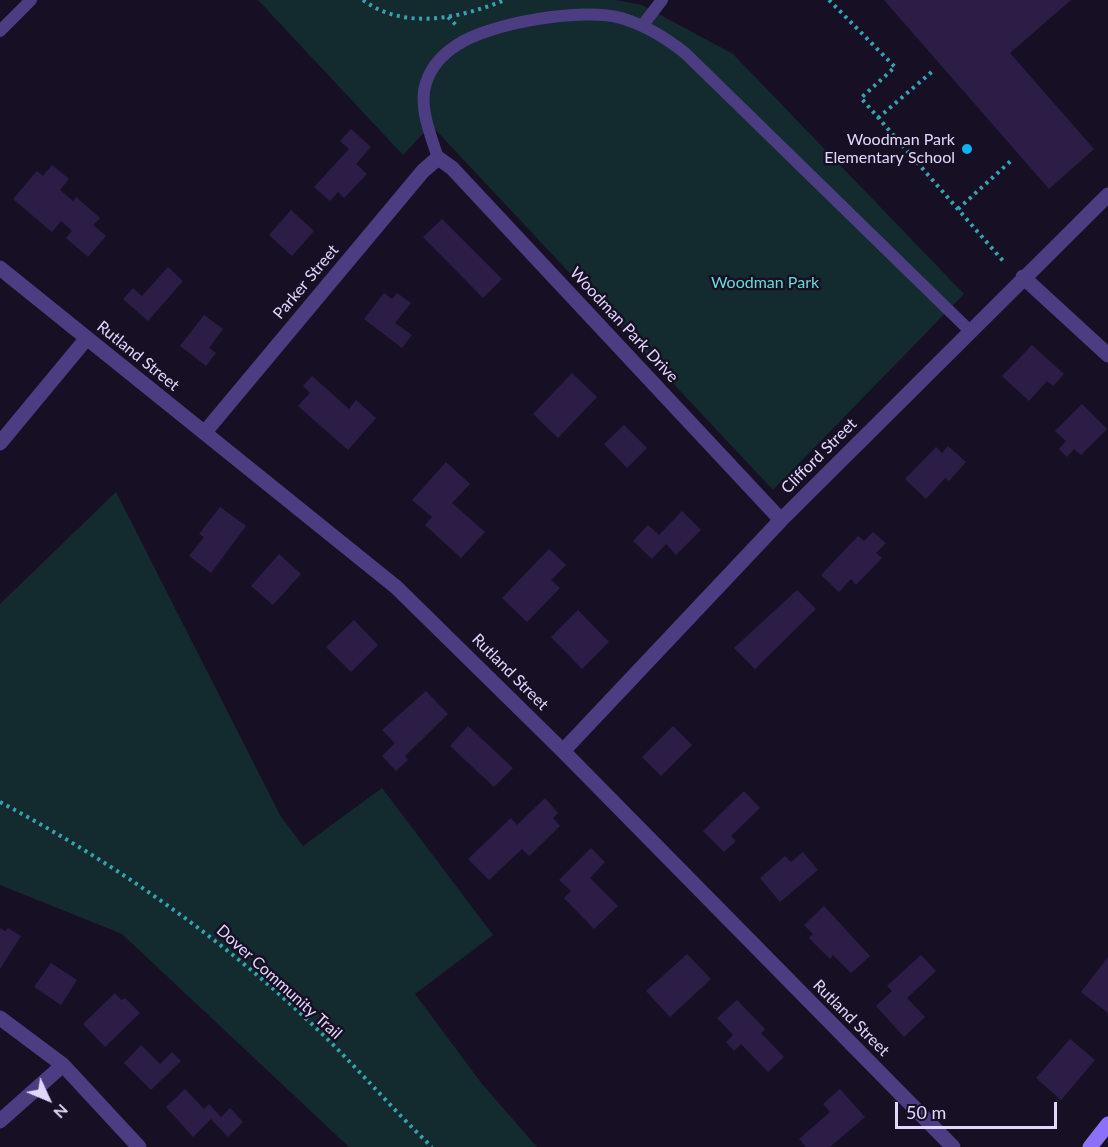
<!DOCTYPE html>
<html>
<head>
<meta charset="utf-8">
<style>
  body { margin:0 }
  #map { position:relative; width:1108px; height:1147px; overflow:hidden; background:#171025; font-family:Lato,sans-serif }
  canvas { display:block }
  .north { position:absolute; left:18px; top:1069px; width:60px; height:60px; -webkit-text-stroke:4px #171025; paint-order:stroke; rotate:134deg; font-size:16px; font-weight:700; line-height:24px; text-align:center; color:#e2d6fd }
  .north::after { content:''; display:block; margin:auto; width:21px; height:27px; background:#e2d6fd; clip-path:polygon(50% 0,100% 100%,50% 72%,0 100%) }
  .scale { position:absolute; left:895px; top:1102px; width:162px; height:27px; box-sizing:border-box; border:3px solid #e2d6fd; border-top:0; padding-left:8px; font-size:18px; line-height:21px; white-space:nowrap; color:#e2d6fd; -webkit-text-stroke:4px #171025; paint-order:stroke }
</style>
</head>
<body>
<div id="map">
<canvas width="1108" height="1147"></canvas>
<div class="north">N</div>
<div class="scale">50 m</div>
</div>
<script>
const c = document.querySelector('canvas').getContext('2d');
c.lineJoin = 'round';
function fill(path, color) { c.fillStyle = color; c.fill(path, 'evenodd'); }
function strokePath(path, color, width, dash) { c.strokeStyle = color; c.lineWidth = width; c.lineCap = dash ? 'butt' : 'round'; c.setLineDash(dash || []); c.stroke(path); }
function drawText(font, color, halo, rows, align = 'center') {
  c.font = font + ' Lato,sans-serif'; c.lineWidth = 5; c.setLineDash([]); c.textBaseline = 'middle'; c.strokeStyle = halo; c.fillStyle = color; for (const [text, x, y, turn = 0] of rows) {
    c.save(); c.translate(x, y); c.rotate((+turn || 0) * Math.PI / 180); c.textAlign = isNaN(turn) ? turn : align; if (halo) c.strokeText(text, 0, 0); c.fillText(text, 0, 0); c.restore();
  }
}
const green = new Path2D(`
  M258 0H616L642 5 733 54 964 294 773 490 431 125 403 155Z
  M116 492 280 815 303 846 382 788 493 935 415 994 482 1084 537 1147H349L122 934 0 885V604Z`);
const building = new Path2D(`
  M884 0H1071L1010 53 1094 149 1049 189Z
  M351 129 371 147 356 164 367 174 344 198 338 192 330 201 314 187 349 149 340 141Z
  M52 165 69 179 60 190 73 201 76 197 100 218 93 225 106 236 88 257 66 238 72 231 61 221 52 232 13 199 37 171 43 176Z
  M291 210 314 231 292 256 269 235Z
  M442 219 502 279 483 298 423 237Z
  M168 267 183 281 148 321 123 299 133 288 142 296Z
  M384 293 392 299 397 293 411 303 395 323 412 335 402 348 364 319Z
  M204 315 223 329 209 348 216 353 206 366 180 346Z
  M1032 345 1064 374 1053 386 1047 381 1029 401 1002 376Z
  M572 373 597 397 558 438 533 414Z
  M312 376 349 409 356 400 376 418 348 450 298 406 310 393 303 386Z
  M1082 404 1107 429 1081 455 1074 449 1067 457 1059 449 1066 441 1055 431Z
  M624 425 647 448 627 468 604 444Z
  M948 446 966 462 949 481 945 478 926 499 905 479 936 447 942 453Z
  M446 462 470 484 452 503 485 532 461 558 425 525 432 517 412 500Z
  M220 507 246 526 211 573 189 556 204 537 199 534Z
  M682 511 701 530 676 555 666 544 652 559 633 541 648 525 659 535Z
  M873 532 886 543 876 553 882 558 856 585 851 579 839 592 821 575 858 536 864 541Z
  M549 549 566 565 551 580 560 588 527 622 502 598Z
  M279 554 301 574 273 605 251 586Z
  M797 590 816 609 755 669 734 648Z
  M578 610 609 642 582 669 551 637Z
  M354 620 378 645 351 672 326 647Z
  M426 691 448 714 405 756 408 760 396 771 382 756 395 743 382 730Z
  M468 726 513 768 494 787 450 746Z
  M673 726 692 745 661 776 642 757Z
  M744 791 760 808 731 836 736 841 724 852 703 831Z
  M545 798 558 813 553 818 560 826 529 856 522 849 489 880 468 859 511 818 517 825Z
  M591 848 605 862 590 878 618 906 594 929 564 898 571 891 559 880Z
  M803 852 818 870 780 902 760 878 785 856 791 862Z
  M824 906 870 956 851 973 833 955 830 959 809 938 813 934 804 925Z
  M0 928 5 931 8 928 21 936 0 969Z
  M687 954 711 979 670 1017 646 991Z
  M921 955 936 971 907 998 925 1017 904 1037 876 1006 892 991 887 986Z
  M1108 957V1013L1081 992Z
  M51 963 77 980 61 1005 34 987Z
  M115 993 121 1000 125 998 140 1013 105 1047 83 1024Z
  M737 1000 765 1029 761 1033 784 1057 768 1072 741 1044 734 1051 726 1042 733 1035 717 1018Z
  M1070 1039 1095 1060 1061 1100 1036 1078Z
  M141 1045 160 1064 172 1052 181 1061 151 1090 124 1063Z
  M185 1089 204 1109 209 1104 221 1117 230 1108 243 1122 228 1137 211 1119 193 1137 166 1107Z
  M840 1089 865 1117 830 1147H806L799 1139 830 1112 823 1104Z`);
const path = new Path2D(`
  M363 0C405 31 460 18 505 0
  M829 0 895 67 861 98 1004 262
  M448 17 458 27
  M878 118 934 70
  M958 209 1013 159
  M0 802C115 863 223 939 317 1029 357 1067 392 1109 432 1147`);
const lane = new Path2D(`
  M642 26 662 0
  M0 31 31 0
  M438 158C431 136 418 106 426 83 431 67 443 54 457 45 489 23 584 7 621 18 645 25 666 38 685 53L969 330`);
const street = new Path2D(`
  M0 268 396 587 563 751 953 1147
  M1023 277 1108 355
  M205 432 423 171 438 158 452 168 781 520
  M0 443 87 338
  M563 751 781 520 1108 195
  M0 1018 63 1065 139 1147
  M0 1121 63 1065`);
const secondary = new Path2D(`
  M1090 1147 1108 1124`);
const markers = [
  [967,149,6,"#09b3f6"]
];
const poiNames = [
  ["Woodman Park",955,140],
  ["Elementary School",955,158]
];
const streetNames = [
  ["Parker Street",306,282,-50],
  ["Woodman Park Drive",624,325,47],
  ["Rutland Street",138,356,39],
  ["Clifford Street",819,456,-45],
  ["Rutland Street",510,672,45],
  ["Dover Community Trail",279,982,42],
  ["Rutland Street",851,1018,45]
];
const parkNames = [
  ["Woodman Park",765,283]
];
fill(green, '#132b2f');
fill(building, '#2c1d46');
strokePath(path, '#34a4b3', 4, [3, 4.5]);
strokePath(lane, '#4c3d82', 12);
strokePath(street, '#4c3d82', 15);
strokePath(secondary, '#8d70fa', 15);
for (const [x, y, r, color] of markers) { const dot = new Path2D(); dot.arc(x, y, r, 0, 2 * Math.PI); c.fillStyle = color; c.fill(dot); strokePath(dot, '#171025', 2); }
drawText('16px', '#e2d6fd', '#171025', poiNames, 'right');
drawText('16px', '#e2d6fd', '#171025', streetNames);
drawText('16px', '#64dbd3', '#171025', parkNames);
</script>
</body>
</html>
